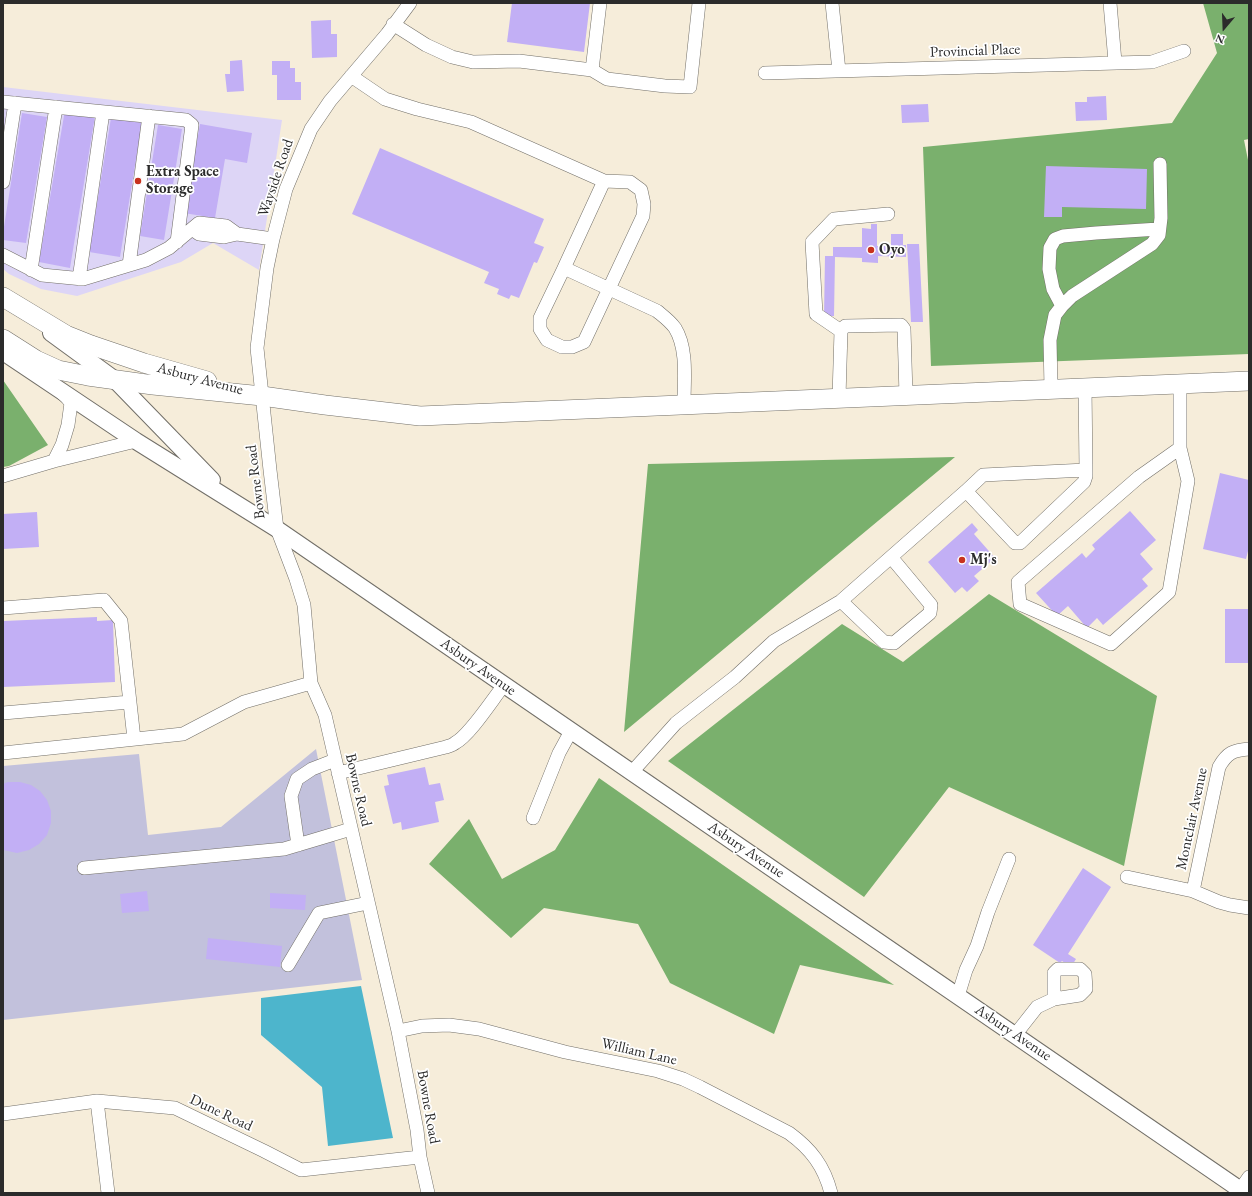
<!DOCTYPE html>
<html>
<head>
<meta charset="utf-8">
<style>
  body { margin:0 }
  #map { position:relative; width:1252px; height:1196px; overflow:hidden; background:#f6edda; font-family:"EB Garamond",serif }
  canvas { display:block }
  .frame { position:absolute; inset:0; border:4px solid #2b2b2b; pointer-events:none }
  .north { position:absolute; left:1204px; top:8px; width:40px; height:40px; -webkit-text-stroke:3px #fff; paint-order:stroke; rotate:199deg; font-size:11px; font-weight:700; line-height:16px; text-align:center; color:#2b2b2b }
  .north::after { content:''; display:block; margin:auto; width:14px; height:18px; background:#2b2b2b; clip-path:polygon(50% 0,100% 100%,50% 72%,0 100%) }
</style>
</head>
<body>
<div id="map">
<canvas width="1252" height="1196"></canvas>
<div class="frame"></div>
<div class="north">N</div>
</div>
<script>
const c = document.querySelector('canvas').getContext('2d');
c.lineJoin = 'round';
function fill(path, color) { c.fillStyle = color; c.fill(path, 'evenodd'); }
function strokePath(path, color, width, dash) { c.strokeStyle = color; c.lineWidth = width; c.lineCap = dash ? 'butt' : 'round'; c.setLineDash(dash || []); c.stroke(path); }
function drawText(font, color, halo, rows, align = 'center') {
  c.font = font + ' "EB Garamond",serif'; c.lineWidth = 3.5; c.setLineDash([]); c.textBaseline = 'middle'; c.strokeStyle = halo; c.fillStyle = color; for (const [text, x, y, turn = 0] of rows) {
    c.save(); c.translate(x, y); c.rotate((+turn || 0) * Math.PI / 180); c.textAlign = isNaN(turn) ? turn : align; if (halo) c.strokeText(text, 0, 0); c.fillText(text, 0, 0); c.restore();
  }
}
const built = new Path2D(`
  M3 87 282 120 259 270 213 243 181 262 77 296 41 289 9 274 3 269Z`);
const industrial = new Path2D(`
  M316 749 362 980 3 1020V766L139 754 148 835 221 827Z`);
const forest = new Path2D(`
  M1203 3H1249V139L1244 140 1249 165V354L931 366 923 147 1172 123 1217 53Z
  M3 380 48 445 9 466 3 467Z
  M955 457 624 732 648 464Z
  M989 594 1157 696 1124 866 949 787 864 897 668 761 842 624 903 662Z
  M599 778 894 985 800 965 774 1034 670 983 638 924 544 908 511 938 429 864 469 819 502 879 555 850Z`);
const water = new Path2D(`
  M361 986 393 1138 328 1146 322 1087 261 1035V998Z`);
const building = new Path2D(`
  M512 3H590L584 52 507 42Z
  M331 20V34H337V57L312 58 311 21Z
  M242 60 244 91 227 92 225 74H230V61Z
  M272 61H290V68H295V82H301V100H277V75H272Z
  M1106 96 1107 120 1076 121 1075 102H1087V97Z
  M928 104 929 122 902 123 901 105Z
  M65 110 95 116 70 268 39 262Z
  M22 113 47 117 26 243 3 240V233Z
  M111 118 142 123 120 257 89 252Z
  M200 124 252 133 247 163 225 159 215 218 184 213Z
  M158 125 182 129 164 240 140 236Z
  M380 148 544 219 534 243 544 247 537 263 534 262 519 298 511 295 509 299 497 294 499 289 484 283 489 272 352 214Z
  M1046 166 1147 169 1146 209 1062 207V217H1044Z
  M871 224H877V246H891V234H903V245H906V257L878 256V263L862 262V258L835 257 834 316H824L825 256H833V247H862V228L871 229Z
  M907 244H919L923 322H911Z
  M1220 473 1249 480V547L1246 559 1203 549Z
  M1130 511 1156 540 1140 554 1153 569 1142 579 1148 586 1103 625 1097 618 1087 628 1068 606 1057 616 1036 593 1082 553 1086 558 1095 549 1092 545Z
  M37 512 39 547 3 549V514Z
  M972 523 978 530 974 534 995 558 974 576 979 581 967 592 962 587 955 593 928 562Z
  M1225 609H1249V663H1225Z
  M97 617V621L113 620 115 682 3 687V621Z
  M425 767 429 785 440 783 444 800 435 802 439 822 402 830 401 822 393 824 384 786 389 785 387 775Z
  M8 782H20L31 785 40 791 47 800 51 811V823L47 835 39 844 29 850 17 853 3 850V784Z
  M1083 868 1111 887 1068 954 1076 959 1071 967 1062 961 1060 963 1033 945Z
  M147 891 149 911 122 913 120 894Z
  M270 893 306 895 305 910 270 908Z
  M208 938 282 946 280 967 206 959Z`);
const minor = new Path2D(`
  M410 3 387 34 330 101 311 129 286 189 273 239 267 268 257 348 270 470 277 529 296 579 304 605 311 683 325 715 398 1031 417 1130 420 1157 428 1193
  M832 3 839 71
  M1110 3 1115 62
  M393 24 426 45 452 57 473 62 519 61 592 70 607 79 665 86 690 87 699 3
  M592 70 600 3
  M765 73 1152 62 1184 51
  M351 76 385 99 417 109 471 122 604 181 564 268 657 311C663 316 670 321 675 328 688 349 684 380 684 404
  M3 102 186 120 192 125 177 242
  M3 182 15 103
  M192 229 199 234 224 237 237 234 273 239
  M3 255 42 275 83 279 146 260 169 248 199 223 226 226 237 234
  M129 265 149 116
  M564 268 540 318V329L547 340 562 347H572L584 342 643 216 644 204 641 190 630 182 604 181
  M31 270 56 107
  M79 279 103 112
  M1062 306 1053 289 1049 269 1050 248 1055 239 1063 236 1096 233 1159 229
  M841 331 816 314 812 242 834 219 888 214
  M1085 387 1086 470V476L1084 482 1020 543H1015L966 491 983 475 1086 470
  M1051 388 1050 340 1055 315 1062 306 1072 296 1152 244 1159 235 1161 218 1160 164
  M839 397 841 331 845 326 901 325 904 329 906 395
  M1180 448 1139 477 1018 582 1020 604 1111 644 1169 592 1188 481 1180 448V383
  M54 461 62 445 68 425 71 403 67 398 62 393
  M3 476 54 461 136 441
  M841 601 884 642 894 643 930 613 931 605 891 557
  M3 608 104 600 121 621 134 739
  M3 713 130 702
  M3 753 183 734 244 702 311 683
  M632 772 676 723 735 677 774 641 841 601 966 491
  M338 773 446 747C449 746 453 745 455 743 470 735 492 700 504 685
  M533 818 559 753 571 731
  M298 845 291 796 297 779 312 769 335 760
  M84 868 284 849 351 829
  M1127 877 1193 891 1219 902 1230 905 1249 908
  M1193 891 1219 767C1227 753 1233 750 1249 749
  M288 965 319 913 368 903
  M958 996 966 970 977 946 988 912 1009 859
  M398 1031 422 1026 449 1025 479 1029 565 1052 658 1071 683 1079 700 1087 789 1133C811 1149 824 1166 831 1193
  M1015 1035 1037 1007 1054 999 1080 995 1086 989 1085 974 1080 969H1058L1054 973V999
  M97 1101 108 1193
  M3 1114 97 1101 175 1108 264 1151 301 1170 420 1157
  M1240 1190 1249 1177`);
const major = new Path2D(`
  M51 333 114 379 212 480
  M3 352 136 441 277 529 1245 1193`);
const highway = new Path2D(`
  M3 297 66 335 91 345 144 363 207 381
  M3 339 36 360 58 370 88 376 153 385 262 396 325 405 420 416 1249 381`);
const markers = [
  [138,181,4,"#c8321e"],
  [871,250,4,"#c8321e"],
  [962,560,4,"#c8321e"]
];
const streetNames = [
  ["Provincial Place",975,51,-2],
  ["Wayside Road",276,178,-71],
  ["Asbury Avenue",200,379,15],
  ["Bowne Road",256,482,-97],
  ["Asbury Avenue",478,667,35],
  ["Bowne Road",358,790,77],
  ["Montclair Avenue",1192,819,-78],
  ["Asbury Avenue",746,850,34],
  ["Asbury Avenue",1013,1033,34],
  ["William Lane",639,1052,13],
  ["Bowne Road",428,1107,80],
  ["Dune Road",221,1113,25]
];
const poiNames = [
  ["Extra Space",146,172],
  ["Storage",146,189],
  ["Oyo",879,250],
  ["Mj's",970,560]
];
fill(built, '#ddd5f6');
fill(industrial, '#c2c1dc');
fill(forest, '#7ab06d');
fill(water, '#4db5cc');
fill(building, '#c2aff5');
strokePath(minor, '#726f68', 14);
strokePath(major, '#726f68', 18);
strokePath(highway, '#726f68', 20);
strokePath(minor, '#fff', 13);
strokePath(major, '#fff', 16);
strokePath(highway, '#fff', 19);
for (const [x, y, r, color] of markers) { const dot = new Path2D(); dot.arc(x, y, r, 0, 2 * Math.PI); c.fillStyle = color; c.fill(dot); strokePath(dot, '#fff', 1.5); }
drawText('15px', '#2b2b2b', '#fff', streetNames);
drawText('bold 15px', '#2b2b2b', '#fff', poiNames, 'left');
</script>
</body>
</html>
